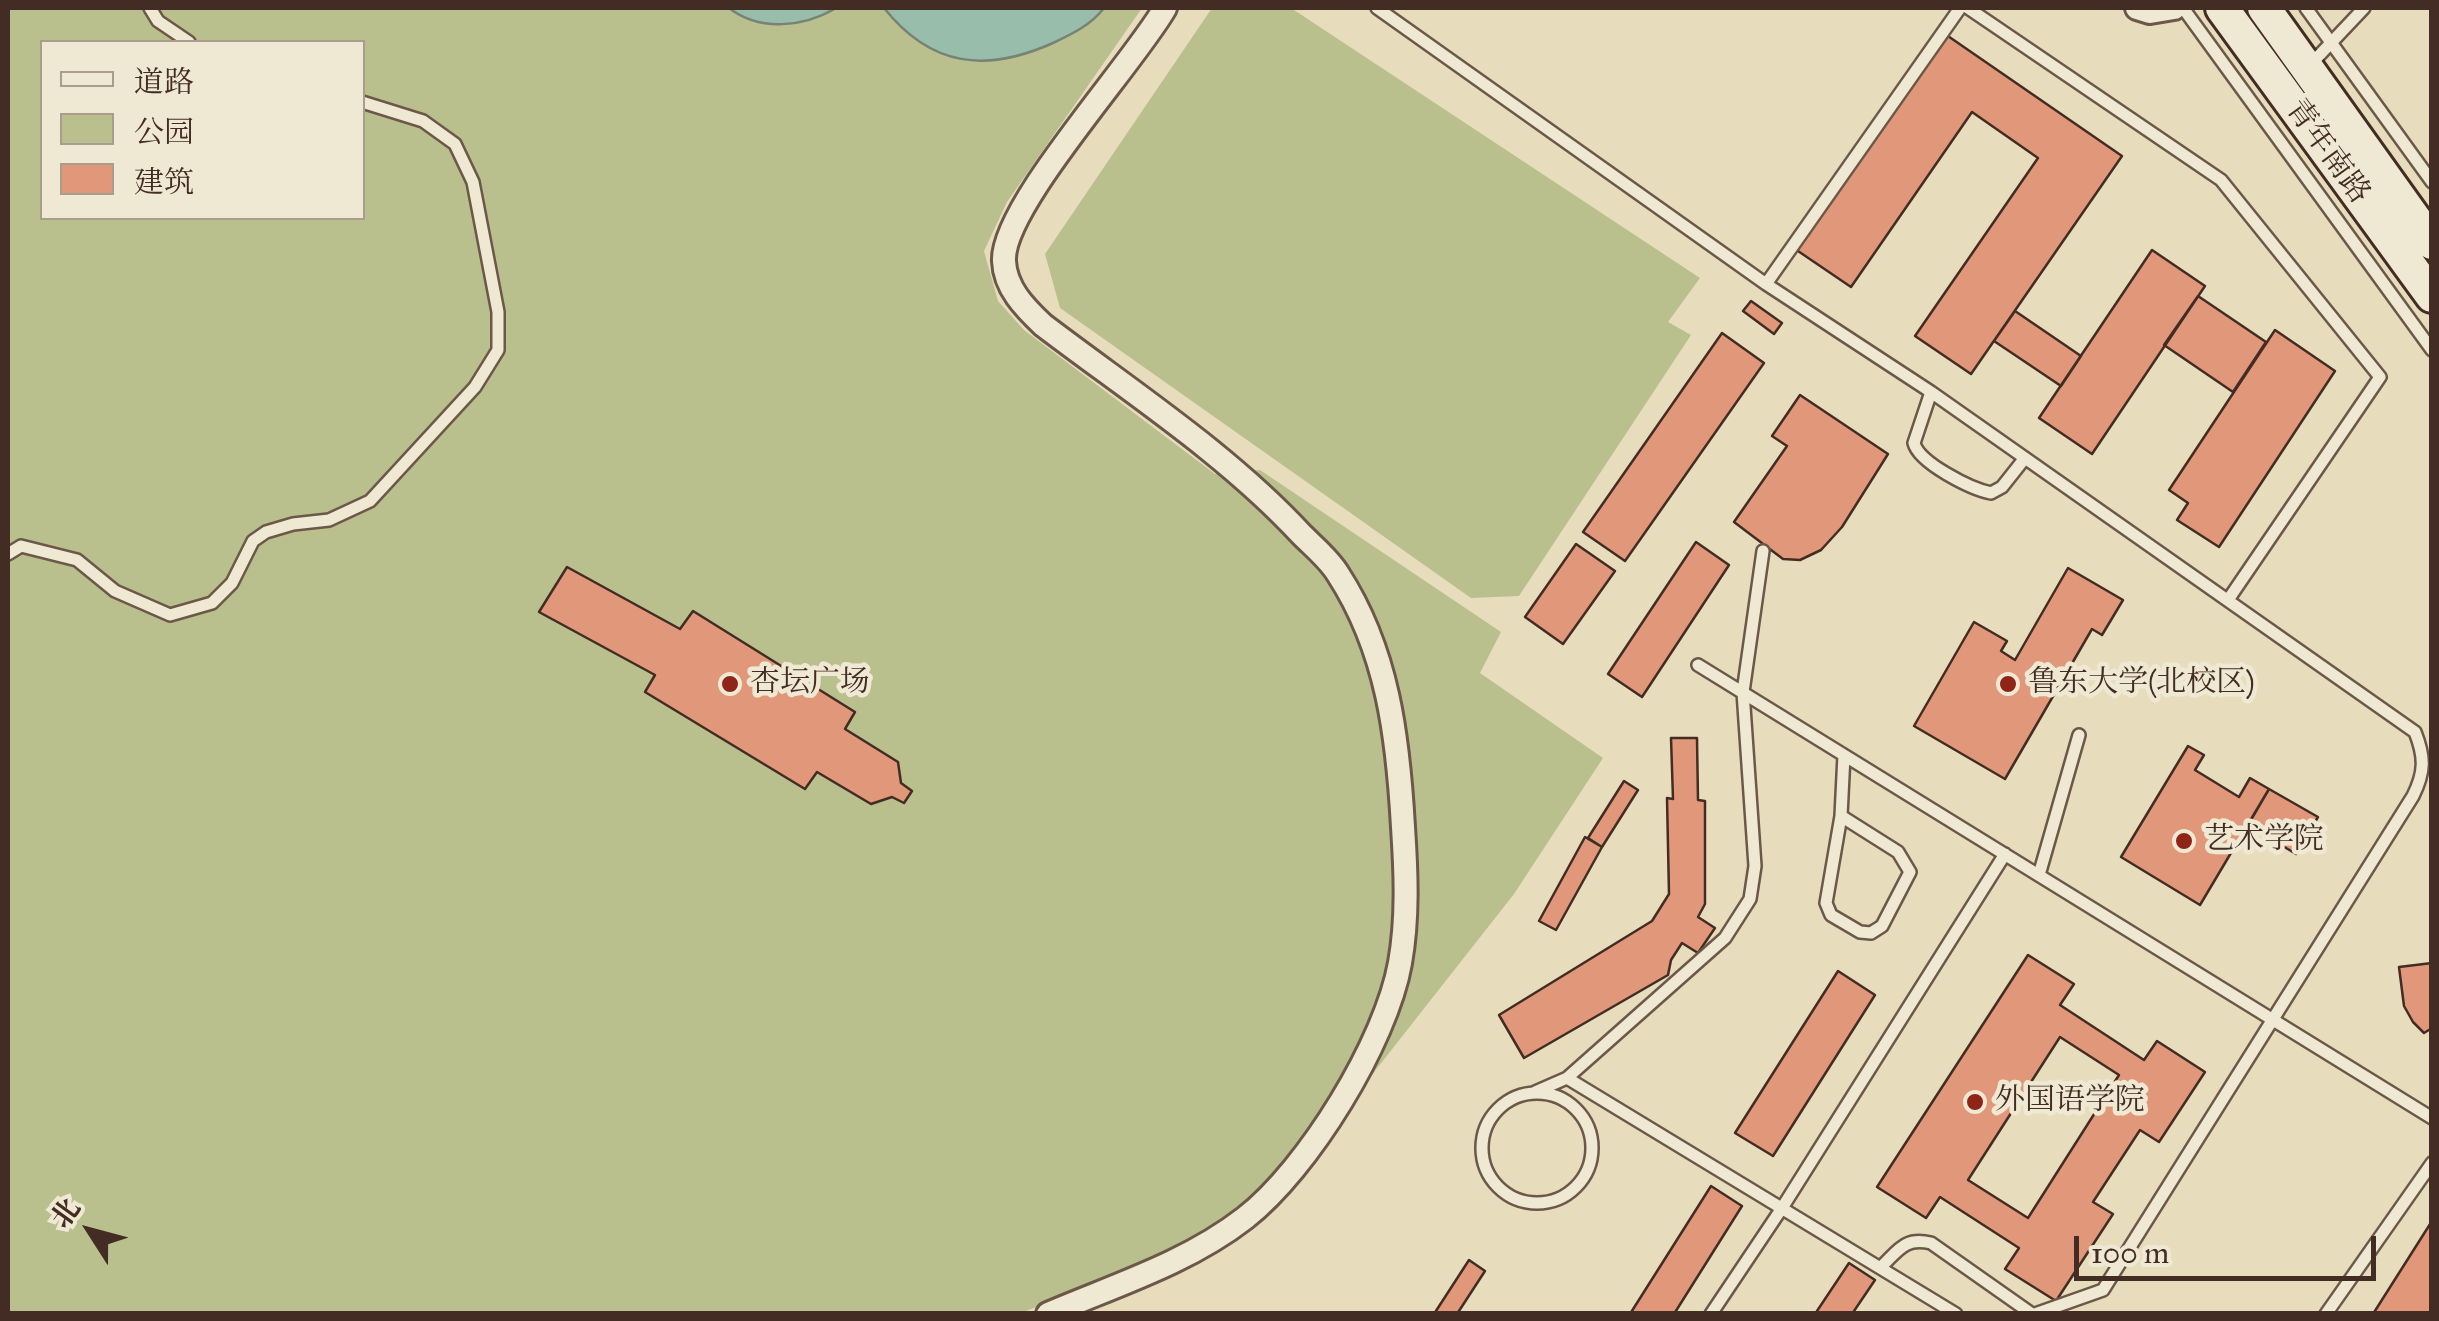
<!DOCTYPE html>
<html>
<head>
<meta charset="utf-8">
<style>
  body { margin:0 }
  #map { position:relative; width:2439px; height:1321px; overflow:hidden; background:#e7ddbc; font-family:"IM FELL Great Primer","Noto Serif SC",serif }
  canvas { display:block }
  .frame { position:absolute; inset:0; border:10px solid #432c23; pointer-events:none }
  .legend { position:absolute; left:40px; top:40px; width:325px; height:180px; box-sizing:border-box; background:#efe9d3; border:2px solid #aa9d8d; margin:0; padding:12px 18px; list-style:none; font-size:30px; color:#432c23 }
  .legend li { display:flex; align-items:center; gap:20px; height:50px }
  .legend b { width:50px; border:2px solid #aa9d8d }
  .north { position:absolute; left:40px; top:1181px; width:100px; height:100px; -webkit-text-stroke:8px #efe9d3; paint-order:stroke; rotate:306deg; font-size:28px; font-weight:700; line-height:40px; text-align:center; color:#432c23 }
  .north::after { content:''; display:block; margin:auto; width:35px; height:45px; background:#432c23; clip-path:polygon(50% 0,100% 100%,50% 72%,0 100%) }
  .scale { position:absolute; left:2074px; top:1236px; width:302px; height:45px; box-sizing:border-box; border:5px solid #432c23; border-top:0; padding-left:12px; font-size:30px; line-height:35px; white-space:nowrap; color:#432c23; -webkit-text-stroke:8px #efe9d3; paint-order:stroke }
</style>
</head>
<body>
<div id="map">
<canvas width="2439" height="1321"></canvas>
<div class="frame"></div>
<ul class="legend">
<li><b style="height:12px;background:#efe9d3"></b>道路</li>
<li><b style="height:28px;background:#b9c08e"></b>公园</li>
<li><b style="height:28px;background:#e1987a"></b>建筑</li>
</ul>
<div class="north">北</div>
<div class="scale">100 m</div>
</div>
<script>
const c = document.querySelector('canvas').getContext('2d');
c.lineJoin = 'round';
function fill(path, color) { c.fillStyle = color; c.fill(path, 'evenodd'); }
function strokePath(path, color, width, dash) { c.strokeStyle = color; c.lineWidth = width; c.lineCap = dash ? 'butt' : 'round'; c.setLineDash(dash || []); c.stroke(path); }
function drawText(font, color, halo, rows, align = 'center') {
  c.font = font + ' "IM FELL Great Primer","Noto Serif SC",serif'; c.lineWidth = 9; c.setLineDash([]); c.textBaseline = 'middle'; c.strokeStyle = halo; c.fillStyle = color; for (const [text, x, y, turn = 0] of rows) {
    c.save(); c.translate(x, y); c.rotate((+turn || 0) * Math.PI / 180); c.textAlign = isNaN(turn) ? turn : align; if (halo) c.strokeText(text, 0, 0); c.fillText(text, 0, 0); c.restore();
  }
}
const green = new Path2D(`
  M8 8H1142L1007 202 984 251 998 301 1024 330 1215 474 1260 470 1501 632 1480 673 1603 758 1514 894 1371 1076 1279 1183 1161 1258 1021 1313 8 1314ZM42 42H362V218H42Z
  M1212 8H1291L1700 278 1668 322 1691 335 1519 596 1471 598 1060 308 1045 254Z`);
const water = new Path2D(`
  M729 8H836C804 27 760 32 729 8Z
  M884 8H1104C1091 25 1072 34 1053 43 986 73 931 67 884 8Z`);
const building = new Path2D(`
  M1945 34 2122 156 1971 374 1915 336 2038 158 1972 112 1851 287 1795 249Z
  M2152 250 2205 286 2092 454 2039 418Z
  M2198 296 2266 342 2233 392 2164 345Z
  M1751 301 1782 323 1774 334 1743 311Z
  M2015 311 2081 356 2061 386 1994 341Z
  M2275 330 2335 371 2219 547 2177 520 2188 503 2169 490Z
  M1722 333 1764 363 1625 561 1583 532Z
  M1800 395 1888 454 1842 527 1821 550 1800 560 1783 559 1734 522 1787 446 1772 436Z
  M1696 542 1729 565 1642 697 1608 674Z
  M1576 544 1615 571 1563 644 1525 617Z
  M567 567 680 629 693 611 855 712 845 729 898 762 901 783 912 791 904 803 892 797 871 804 817 772 805 789 645 692 655 675 539 612Z
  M2068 568 2123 600 2102 635 2092 629 2005 779 1914 726 1974 622 2007 641 2001 651 2015 660Z
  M1671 738H1697L1698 800 1705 801V904L1698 917 1715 928 1698 953 1682 943 1671 960 1668 975 1524 1058 1499 1015 1652 921 1669 894 1667 798 1673 799Z
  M2188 746 2204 755 2195 770 2239 797 2250 778 2269 789 2200 905 2121 857Z
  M1624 781 1638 790 1602 847 1588 838Z
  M2269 789 2318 817 2296 854 2248 825Z
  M1585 837 1602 847 1556 930 1539 921Z
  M2028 955 2074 984 2060 1005 2144 1060 2157 1041 2205 1072 2159 1142 2140 1130 2093 1202 2113 1214 2056 1301 2005 1269 2019 1248 1940 1197 1926 1218 1877 1187ZM2060 1037 2119 1075 2028 1218 1968 1180Z
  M2432 963V1028L2424 1033 2413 1022 2404 1006 2399 967Z
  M1838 971 1875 995 1773 1156 1735 1133Z
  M1711 1186 1742 1206 1674 1314H1630Z
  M2432 1221V1314H2373Z
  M1469 1260 1485 1271 1457 1314H1434Z
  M1849 1263 1875 1280 1852 1314H1815Z`);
const service = new Path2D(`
  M150 8 158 21 189 42
  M1377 8 1766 284 1931 392 2415 732C2425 757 2425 772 2413 796L2103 1290 2035 1314
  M1968 8 2221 180 2380 377 2228 600
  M2183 8 2432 350
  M2306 8 2432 182
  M2311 64 2364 8
  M1766 284 1960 8
  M1931 392 1914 443C1919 463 1971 489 1991 493L2002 487 2025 458
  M8 554 21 546 77 560 115 591 170 615 212 603 232 583 253 541 266 532 293 524 329 520 370 501 475 387 498 350V312L473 182 455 144 423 121 362 102
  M1698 665 2432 1118
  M1841 816 1898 852 1910 872 1882 926 1871 933 1860 932 1831 915 1826 903 1841 816 1844 755
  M2039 875 2079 735
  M1567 1078 1956 1314
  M1535 1092 1567 1078 1725 938 1750 899 1755 866 1743 692 1763 551
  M1482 1148a55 55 0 1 1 110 0a55 55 0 1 1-110 0Z
  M1880 1268C1899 1250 1904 1237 1931 1243L2032 1314
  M1711 1314 1782 1208 2005 854
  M2326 1314 2432 1163`);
const minor = new Path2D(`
  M2137 8 2150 12 2174 8
  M1048 1314C1116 1285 1187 1263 1245 1218 1308 1169 1386 1042 1400 963 1408 918 1406 872 1403 827 1398 738 1388 651 1338 574 1329 559 1314 547 1302 535 1227 454 1131 392 1043 325 1025 308 1005 288 1004 261 1001 207 1134 63 1165 8`);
const secondary = new Path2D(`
  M2222 8 2432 296
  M2264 8 2432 243`);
const markers = [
  [730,684,10,"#8f2418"],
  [2008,684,10,"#8f2418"],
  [2184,841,10,"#8f2418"],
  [1975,1102,10,"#8f2418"]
];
const streetNames = [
  ["青年南路",2327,152,54]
];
const poiNames = [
  ["杏坛广场",750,684],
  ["鲁东大学(北校区)",2028,684],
  ["艺术学院",2204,841],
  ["外国语学院",1995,1102]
];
fill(green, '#b9c08e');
fill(water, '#98bdab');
strokePath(water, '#768375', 2.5);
fill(building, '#e1987a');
strokePath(building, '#432c23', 2.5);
strokePath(service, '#6c5849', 16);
strokePath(minor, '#6c5849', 28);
strokePath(secondary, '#432c23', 38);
strokePath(service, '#efe9d3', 11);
strokePath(minor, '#efe9d3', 22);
strokePath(secondary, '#efe9d3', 32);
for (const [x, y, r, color] of markers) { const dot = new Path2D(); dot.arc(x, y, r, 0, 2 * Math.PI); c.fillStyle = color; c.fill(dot); strokePath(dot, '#efe9d3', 4); }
drawText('30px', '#432c23', '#efe9d3', streetNames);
drawText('30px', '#432c23', '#efe9d3', poiNames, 'left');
</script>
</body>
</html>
